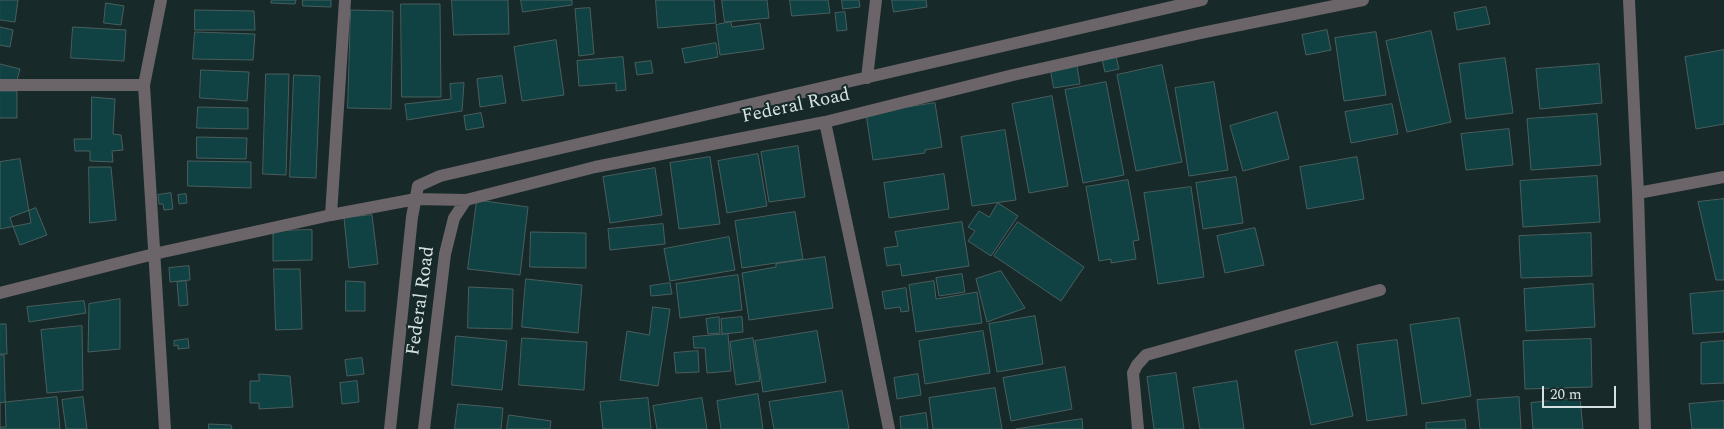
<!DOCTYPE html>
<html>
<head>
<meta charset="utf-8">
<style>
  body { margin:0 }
  #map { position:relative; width:1724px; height:429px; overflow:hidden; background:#172929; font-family:Spectral,serif }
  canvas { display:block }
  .scale { position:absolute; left:1542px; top:386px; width:74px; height:22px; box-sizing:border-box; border:2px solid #d6e1e1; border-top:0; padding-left:6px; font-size:15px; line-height:18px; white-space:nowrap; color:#d6e1e1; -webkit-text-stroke:4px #172929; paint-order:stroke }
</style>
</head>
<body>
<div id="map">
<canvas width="1724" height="429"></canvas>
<div class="scale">20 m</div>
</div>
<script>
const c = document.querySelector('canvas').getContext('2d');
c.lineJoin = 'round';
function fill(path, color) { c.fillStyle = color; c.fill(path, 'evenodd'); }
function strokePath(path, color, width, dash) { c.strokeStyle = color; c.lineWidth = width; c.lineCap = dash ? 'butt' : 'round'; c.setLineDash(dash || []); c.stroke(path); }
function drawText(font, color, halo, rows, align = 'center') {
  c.font = font + ' Spectral,serif'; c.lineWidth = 4; c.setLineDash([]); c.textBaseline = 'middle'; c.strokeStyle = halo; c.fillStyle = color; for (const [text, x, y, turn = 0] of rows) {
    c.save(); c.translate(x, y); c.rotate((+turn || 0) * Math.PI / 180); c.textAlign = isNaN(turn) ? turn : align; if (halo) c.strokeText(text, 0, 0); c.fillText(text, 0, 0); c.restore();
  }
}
const building = new Path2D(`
  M0 0H18L15 22 0 20Z
  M272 0H296L295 4 271 3Z
  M303 0H331V7L303 6Z
  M452 0H508L509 34 454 35Z
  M521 0H572V5L523 12Z
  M656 0H714L716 23 658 28Z
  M722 0H767L769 18 725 22Z
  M790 0H828L830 13 792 16Z
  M842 0H859L860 7 843 9Z
  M892 0H926L927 7 894 12Z
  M106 3 124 6 121 25 104 23Z
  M401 4H440L441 97H402Z
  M1486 7 1490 24 1457 30 1454 13Z
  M590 8 594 54 579 56 575 9Z
  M195 10 254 11 255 30H195Z
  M351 10 393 11 391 109 348 108Z
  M845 12 847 30 837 31 835 13Z
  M731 22 732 27 760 23 764 49 720 55 716 25Z
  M0 27 13 30 10 47 0 45Z
  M73 27 126 30 124 61 71 58Z
  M1327 30 1331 50 1306 55 1302 35Z
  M1431 31 1451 122 1407 132 1386 41Z
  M195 32 255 34 253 60 193 59Z
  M1376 32 1386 95 1344 101 1335 38Z
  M556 40 564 95 522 101 514 47Z
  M716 43 718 57 685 63 682 49Z
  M1724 50V124L1696 129 1685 57Z
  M1115 52 1119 69 1105 72 1101 55Z
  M623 57 626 90 616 91V83L579 86 577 61Z
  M1505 58 1513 113 1466 119 1459 64Z
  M651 61 653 73 637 75 635 63Z
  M0 64 20 69 16 84 0 80Z
  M1599 64 1602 103 1540 109 1536 69Z
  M1162 65 1182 162 1136 171 1117 75Z
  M1050 66H1077L1080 84 1054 88Z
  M201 70 249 72 247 101 200 98Z
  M266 74H289L286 175 263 174Z
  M294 75 320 76 316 178 290 177Z
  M502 76 506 103 480 107 477 79Z
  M1106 82 1124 175 1083 183 1065 90Z
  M1214 82 1228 170 1189 176 1175 88Z
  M464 83 462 111 407 120 405 104 451 99 450 84Z
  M0 91H17V118H0Z
  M1052 96 1068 186 1029 193 1012 104Z
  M92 97 115 99 113 134 121 135 123 150 112 151 113 162 90 161V151H75L74 139H91Z
  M935 103 942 147 925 150V153L873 160 866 114Z
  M1392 104 1398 134 1351 143 1345 112Z
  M198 107 248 108V129L197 128Z
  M1277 112 1289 159 1243 171 1230 126Z
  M481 113 484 127 466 130 464 116Z
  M1597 114 1601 165 1531 170 1527 119Z
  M1509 129 1513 165 1466 170 1461 134Z
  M1005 130 1016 200 972 206 961 137Z
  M197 137 247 138 246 159 197 158Z
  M798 146 805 197 769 202 761 152Z
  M758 154 767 206 727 213 718 161Z
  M710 157 720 224 679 229 670 163Z
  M1357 157 1364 199 1307 209 1300 167Z
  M20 159 31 223 0 229V162Z
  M188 161 251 162V188L188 186Z
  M89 167H111L116 220 90 223Z
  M655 168 662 215 610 223 603 177Z
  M944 174 949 209 889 218 884 183Z
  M1597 176 1600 222 1523 227 1520 181Z
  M1236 177 1243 223 1203 229 1196 183Z
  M1128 180 1139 240 1133 241 1136 259 1111 263V259L1099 261 1086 187Z
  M1191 187 1204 277 1158 284 1144 193Z
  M171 193 173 209 164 210 163 204H159L158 195Z
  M186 194 187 203 179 204 178 195Z
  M1724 199V280H1716L1698 202Z
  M477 200 528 207 520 275 468 269Z
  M998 203 1018 216 991 256 968 241 975 231 968 227 979 211 989 217Z
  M36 208 47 235 20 245 10 218Z
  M795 212 803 259 742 268 735 221Z
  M372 215 378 264 349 268 344 218Z
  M962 222 969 266 902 276 900 264 887 266 884 248 898 246 895 232Z
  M1018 222 1084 267 1061 301 994 256Z
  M663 224 665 244 610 250 608 229Z
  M1255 228 1264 265 1225 273 1217 236Z
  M312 230V260L273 261V231Z
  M531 232 586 233V268L530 267Z
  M1591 233 1592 276 1521 278 1519 236Z
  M729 237 735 270 670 281 664 249Z
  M825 257 833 308 749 320 742 273 776 267V264Z
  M189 266 190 280 170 282 169 268Z
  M274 269H300L302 329 276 330Z
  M1001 271 1025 308 987 322 976 279Z
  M962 274 965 292 939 296 936 278Z
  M738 275 742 310 680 318 676 284Z
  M526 279 582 285 578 333 522 327Z
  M186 281 188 305 179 306 177 282Z
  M346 281 365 282V311H346Z
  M934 281 936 299 977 292 982 323 916 332 909 285Z
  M670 283 672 294 651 296 650 286Z
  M1593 284 1595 327 1526 331 1524 289Z
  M469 287 513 289 512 329 468 328Z
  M906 288 909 311 901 312 900 307 885 309 882 292Z
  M1724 291V332L1693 334 1690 294Z
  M120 299V349L88 352 89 304Z
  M84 301 86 313 29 322 27 307Z
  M653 307 670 309 658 386 620 380 627 331 649 335Z
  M1035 316 1043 364 997 372 989 324Z
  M719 317 720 333 708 334 706 319Z
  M742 317 743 332 722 334 721 319Z
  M1459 318 1471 396 1422 404 1410 325Z
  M0 324H6L7 354H0Z
  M82 326 83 390 47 393 41 330Z
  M817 331 826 382 763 392 755 341Z
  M983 331 990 373 925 384 919 341Z
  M728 334 731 371 707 373 705 348H694L693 337Z
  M456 336 507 341 502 390 452 385Z
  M522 338 587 342 584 390 519 385Z
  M753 338 760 381 736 385 730 342Z
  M188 339 189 348 178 349V345L174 346V341Z
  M1591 339 1592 387 1525 389 1523 341Z
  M1397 340 1407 415 1367 421 1357 345Z
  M1724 341V383L1701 384V343Z
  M1337 342 1353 416 1311 425 1295 351Z
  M698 351 699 372 676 373 674 353Z
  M0 355H4L6 427H0Z
  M362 358 364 374 347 376 345 360Z
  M1065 367 1072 409 1011 421 1003 378Z
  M1176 373 1184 429H1154L1147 377Z
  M259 374 290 376 293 407 259 409V403H250V381H259Z
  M918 374 921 395 897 399 894 378Z
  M357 381 359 402 342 404 340 383Z
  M1237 381 1244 429H1200L1193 388Z
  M995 388 1002 429H933L929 398Z
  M842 391 849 429H774L769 402Z
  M758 394 763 429H721L717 401Z
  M57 397 60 429H0V403Z
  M83 397 87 429H66L62 400Z
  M1519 397 1521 429H1480L1477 400Z
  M648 398 651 429H603L600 402Z
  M702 398 707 429H657L653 406Z
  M1580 398 1583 429H1533L1531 403Z
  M1724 401V429H1692L1689 404Z
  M458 404 503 408 501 429H455Z
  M926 413 928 429H901L900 417Z
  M509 415 551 421 550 429H507Z
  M1082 419 1083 429H1016Z
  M1465 420 1466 429H1426V423Z
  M209 424 231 425 232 429H209Z`);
const street = new Path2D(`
  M161 0 144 85 165 429
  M1629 0 1638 193 1645 429
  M867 78 876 0
  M0 85H144
  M825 122 867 319 889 429
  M1638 193 1724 177
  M331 215 345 0
  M0 293 154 254 331 215 416 199 466 200 595 167 825 122 1013 75 1201 33 1363 0
  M390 429 412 217 418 186 440 176 1202 0
  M424 429 445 254 454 218 466 200
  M1138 429 1133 373 1137 365 1146 355 1380 290`);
const streetNames = [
  ["Federal Road",796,107,-12],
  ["Federal Road",422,301,-82]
];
fill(building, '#104243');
strokePath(building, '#4a5e5e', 1);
strokePath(street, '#6b6468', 12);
drawText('19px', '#d6e1e1', '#172929', streetNames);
</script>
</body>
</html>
